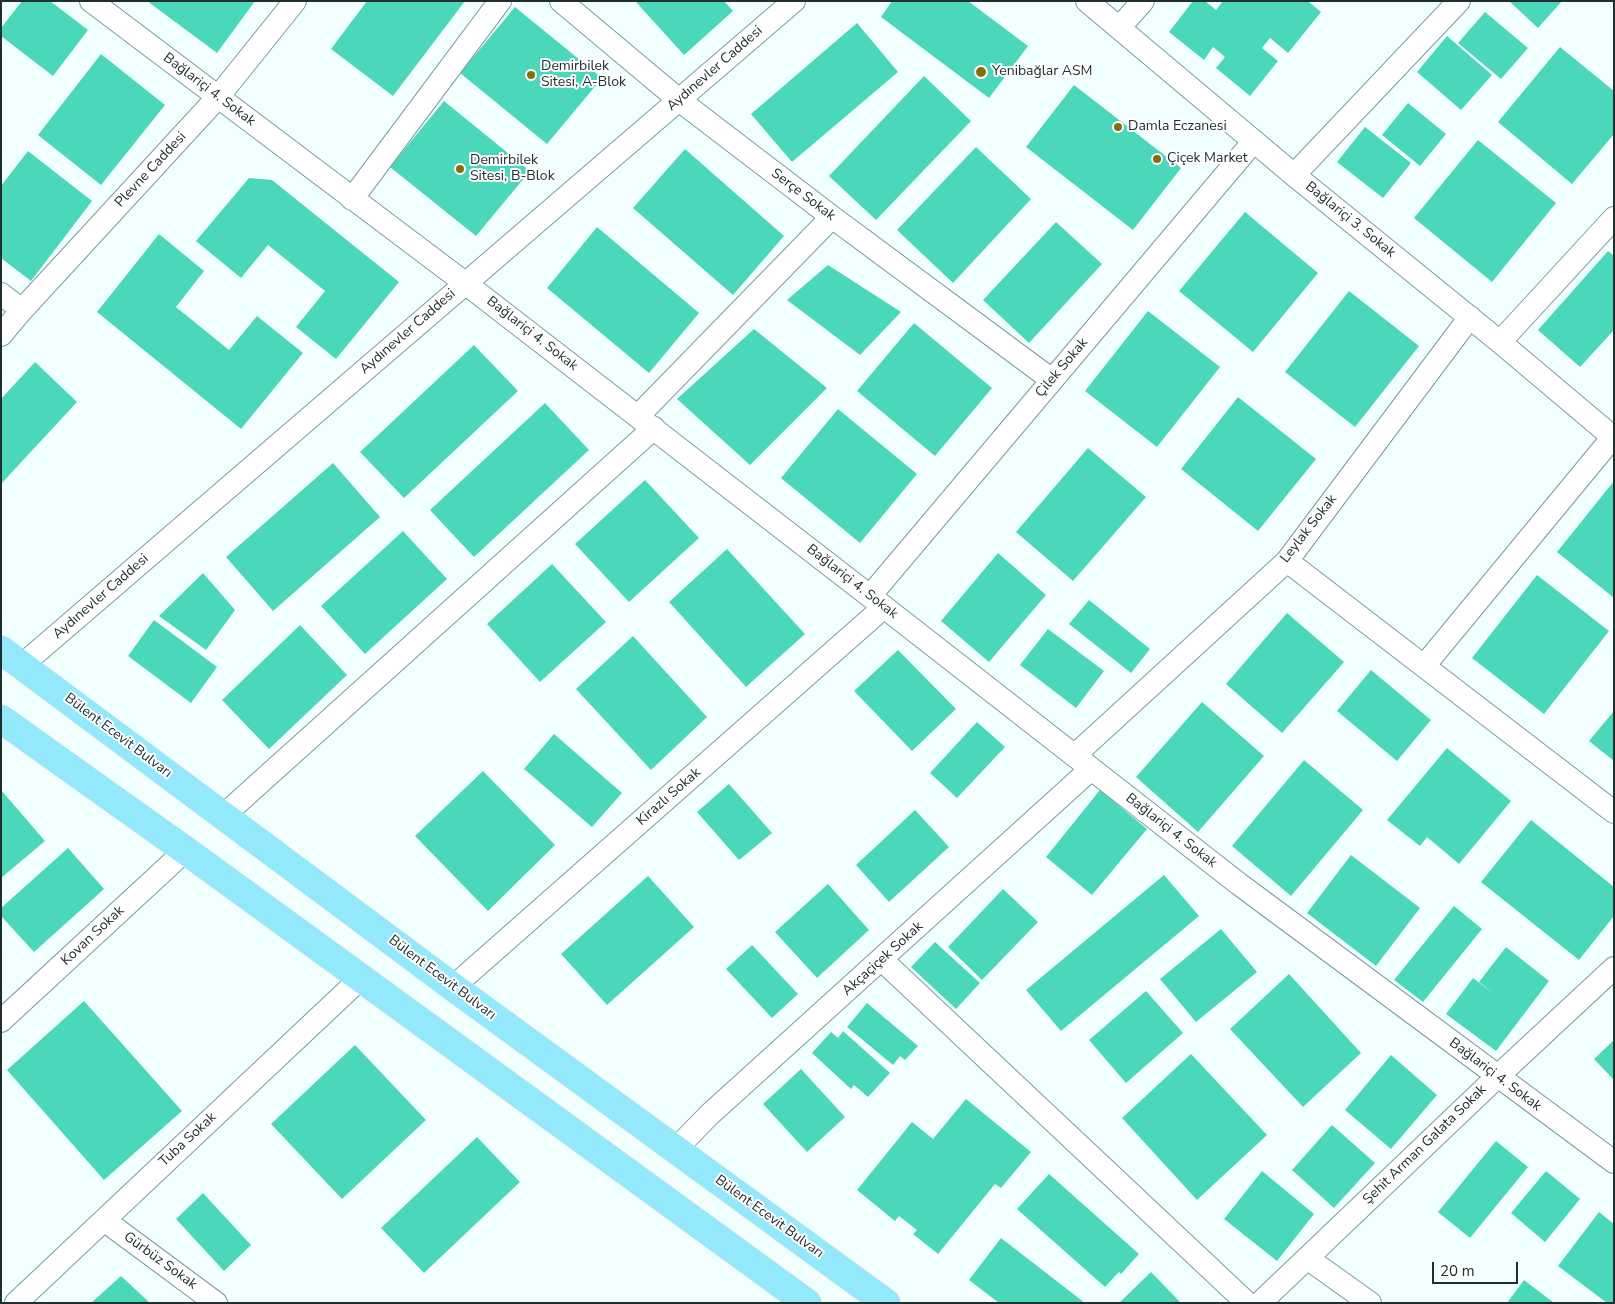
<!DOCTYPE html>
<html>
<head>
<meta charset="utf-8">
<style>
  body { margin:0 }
  #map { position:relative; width:1615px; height:1304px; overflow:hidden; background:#f1ffff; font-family:"Nunito Sans",sans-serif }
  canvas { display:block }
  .frame { position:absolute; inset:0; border:2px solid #212e2e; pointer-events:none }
  .scale { position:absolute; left:1432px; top:1262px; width:86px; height:22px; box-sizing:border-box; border:2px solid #212e2e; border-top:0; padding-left:6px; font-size:15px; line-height:18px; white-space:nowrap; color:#212e2e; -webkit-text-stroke:4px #fff; paint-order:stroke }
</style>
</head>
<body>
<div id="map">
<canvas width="1615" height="1304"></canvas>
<div class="frame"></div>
<div class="scale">20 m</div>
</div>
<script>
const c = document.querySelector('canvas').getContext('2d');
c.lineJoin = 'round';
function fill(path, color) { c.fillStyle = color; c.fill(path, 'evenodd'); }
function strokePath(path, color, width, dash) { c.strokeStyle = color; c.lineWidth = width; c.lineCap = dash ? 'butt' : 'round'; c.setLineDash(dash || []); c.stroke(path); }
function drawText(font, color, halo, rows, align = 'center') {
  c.font = font + ' "Nunito Sans",sans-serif'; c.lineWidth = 4; c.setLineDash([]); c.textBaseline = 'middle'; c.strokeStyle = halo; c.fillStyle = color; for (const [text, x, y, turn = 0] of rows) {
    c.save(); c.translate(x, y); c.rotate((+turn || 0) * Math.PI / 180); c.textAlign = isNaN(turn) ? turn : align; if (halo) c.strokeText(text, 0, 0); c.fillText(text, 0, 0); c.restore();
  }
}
const building = new Path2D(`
  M22 1H50L88 30 53 76 1 36V28Z
  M147 1H255L217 53Z
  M367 1H465L393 96 331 49Z
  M638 1H724L733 11 684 55 636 2Z
  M892 1H968L1028 46 989 98 881 17Z
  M1193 1H1205L1216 10 1223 1H1308L1321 12 1288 53 1270 38 1262 48 1278 61 1250 96 1216 68 1225 57 1213 47 1204 60 1169 32Z
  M1509 1H1562L1538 28Z
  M515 7 602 78 547 144 460 73Z
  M1485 12 1528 48 1501 79 1458 43Z
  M857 23 898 72 792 162 751 114Z
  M1447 36 1492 75 1461 110 1417 72Z
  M1560 47 1614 91V134L1572 184 1498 122Z
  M101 54 165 105 101 185 38 135Z
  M924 76 971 121 876 220 829 176Z
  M1074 85 1181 168 1133 230 1026 147Z
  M444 101 530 171 476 236 390 167Z
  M1408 103 1446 134 1420 166 1382 135Z
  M1365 127 1411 163 1383 198 1337 162Z
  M1478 140 1556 203 1492 282 1414 218Z
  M976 147 1031 199 953 283 897 230Z
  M685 149 784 236 733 295 633 208Z
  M28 151 92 201 31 281 1 258V186Z
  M249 178 272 180 399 282 336 359 296 327 325 291 268 245 241 278 196 241Z
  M1245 212 1318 273 1253 352 1179 291Z
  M1056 222 1102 264 1029 343 983 300Z
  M597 227 699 313 649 373 547 288Z
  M159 234 204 271 176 307 229 350 257 316 303 353 241 429 97 312Z
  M1608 251 1614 256V330L1580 367 1538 330Z
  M828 265 901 312 860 355 787 300Z
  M1349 291 1419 346 1355 427 1285 372Z
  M1148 311 1220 367 1157 447 1085 391Z
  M914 323 992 388 935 456 857 391Z
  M754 329 827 388 750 465 677 399Z
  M474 345 518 391 404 498 360 452Z
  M35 362 77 402 1 484V399Z
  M1238 397 1316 459 1258 531 1181 469Z
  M545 403 589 450 474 557 430 510Z
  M838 409 917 474 860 543 781 478Z
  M1088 448 1146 497 1073 581 1016 532Z
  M333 463 380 517 273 611 226 557Z
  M645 480 699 538 629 602 575 544Z
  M1614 481V598L1557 552Z
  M403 531 447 579 365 654 321 606Z
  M727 549 805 634 746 687 669 602Z
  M998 553 1046 595 989 662 941 621Z
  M552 564 606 622 540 682 487 624Z
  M203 573 235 610 206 650 159 616Z
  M1537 575 1609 631 1544 714 1472 658Z
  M1089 600 1150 649 1131 673 1069 624Z
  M1287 613 1344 662 1282 733 1226 684Z
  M154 620 217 667 191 703 128 656Z
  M300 625 347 675 269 749 222 700Z
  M1048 629 1104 671 1076 708 1020 665Z
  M633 636 707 717 651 770 576 689Z
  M898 650 956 709 912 751 854 691Z
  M1371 670 1431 720 1397 761 1337 711Z
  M1202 702 1264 756 1198 832 1136 777Z
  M1614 711V761L1589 741Z
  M977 722 1005 747 957 798 930 773Z
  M554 734 622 793 592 827 524 769Z
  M1447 748 1511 801 1459 864 1427 837 1420 846 1387 820Z
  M1304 760 1363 810 1291 896 1232 846Z
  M483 771 555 845 488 911 415 836Z
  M729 784 772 833 739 860 697 812Z
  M1 790 45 841 1 878Z
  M1100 790 1147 829 1092 895 1046 857Z
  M915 810 949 847 889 902 856 865Z
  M1531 820 1614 887V916L1579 960 1481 882Z
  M68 848 104 889 34 952 1 916V908Z
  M1351 855 1420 908 1376 966 1307 913Z
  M1164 875 1199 916 1061 1031 1026 990Z
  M648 876 694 927 607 1005 561 954Z
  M828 884 869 930 817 978 775 932Z
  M1003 889 1038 922 982 980 948 947Z
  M1454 906 1482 929 1423 1002 1394 980Z
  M1221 929 1257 972 1196 1022 1160 979Z
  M935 942 980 983 956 1009 911 967Z
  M752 945 798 994 772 1018 726 969Z
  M1506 947 1549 981 1496 1051 1446 1014 1473 978 1498 997 1479 982Z
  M1289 974 1361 1053 1303 1107 1230 1029Z
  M1146 991 1183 1033 1126 1083 1089 1040Z
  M84 1001 182 1111 104 1180 7 1070Z
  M867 1003 918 1046 905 1060 900 1056 893 1065 847 1027Z
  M843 1031 890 1073 868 1097 854 1085 851 1089 812 1053 831 1032 838 1038Z
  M1614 1040V1080L1594 1059Z
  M355 1045 426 1120 342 1199 271 1124Z
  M1191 1054 1267 1135 1197 1200 1122 1118Z
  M1391 1055 1437 1095 1391 1149 1345 1110Z
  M801 1069 845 1117 807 1152 763 1104Z
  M966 1099 1031 1152 1001 1188 995 1184 938 1254 913 1234 917 1230 899 1216 895 1221 857 1190 912 1122 933 1139Z
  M1332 1125 1375 1163 1334 1208 1292 1170Z
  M477 1137 520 1182 424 1273 381 1228Z
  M1496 1141 1528 1167 1470 1238 1438 1212Z
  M1262 1171 1314 1214 1277 1261 1224 1219Z
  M1546 1171 1580 1199 1545 1242 1511 1213Z
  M1049 1174 1139 1254 1121 1274 1119 1272 1105 1287 1017 1209Z
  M203 1193 251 1245 224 1271 176 1219Z
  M1599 1212 1614 1224V1303H1607L1558 1266Z
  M1001 1238 1085 1303H999L969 1280Z
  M1151 1272 1181 1303H1119Z
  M121 1276 150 1303H91Z
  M1524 1280 1554 1303H1507Z`);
const street = new Path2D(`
  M91 1 465 283 884 607 1239 884 1614 1162
  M561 1 679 100 832 217 1052 380
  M1087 1 1294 175 1500 342 1614 438
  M1119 28 1143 1
  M1294 175 1459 1
  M352 199 500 1
  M1 294 22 310
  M1 335 22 310 218 97 295 1
  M1500 342 1614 218
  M638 416 832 217
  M1287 561 1614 812
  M870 596 1254 141
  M22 665 794 1
  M1424 666 1613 437
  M1075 755 1287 561 1470 317
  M224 815 654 428
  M882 960 1247 1303
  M453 987 884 607
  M1 1021 186 850
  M676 1149 709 1115 1091 769
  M104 1220 216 1303
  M1307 1258 1370 1303
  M16 1303 361 978
  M1260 1303 1498 1076 1614 968`);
const primary = new Path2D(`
  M1 650 453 987 886 1303
  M1 719 196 858 807 1303`);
const markers = [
  [981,72,6,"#836f0d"],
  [531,75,5,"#836f0d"],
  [1118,127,5,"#836f0d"],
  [1157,159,5,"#836f0d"],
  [460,169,5,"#836f0d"]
];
const poiNames = [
  ["Demirbilek",541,67],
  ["Sitesi, A-Blok",541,83],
  ["Yenibağlar ASM",992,72],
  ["Damla Eczanesi",1128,127],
  ["Çiçek Market",1167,159],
  ["Demirbilek",470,161],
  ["Sitesi, B-Blok",470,177]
];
const streetNames = [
  ["Aydınevler Caddesi",715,69,-41],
  ["Bağlariçi 4. Sokak",209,90,37],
  ["Plevne Caddesi",151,170,-47],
  ["Serçe Sokak",803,195,37],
  ["Bağlariçi 3. Sokak",1350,220,39],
  ["Aydınevler Caddesi",408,332,-41],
  ["Bağlariçi 4. Sokak",532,334,38],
  ["Çilek Sokak",1062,368,-50],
  ["Leylak Sokak",1309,529,-52],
  ["Bağlariçi 4. Sokak",852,582,38],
  ["Aydınevler Caddesi",101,597,-41],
  ["Bülent Ecevit Bulvarı",118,736,37],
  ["Kirazlı Sokak",669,797,-41],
  ["Bağlariçi 4. Sokak",1171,831,38],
  ["Kovan Sokak",93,936,-43],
  ["Akçaçiçek Sokak",883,959,-42],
  ["Bülent Ecevit Bulvarı",442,978,37],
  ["Bağlariçi 4. Sokak",1495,1075,37],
  ["Tuba Sokak",188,1140,-43],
  ["Şehit Arman Galata Sokak",1425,1145,-44],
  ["Bülent Ecevit Bulvarı",769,1217,36],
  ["Gürbüz Sokak",160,1261,36]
];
fill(building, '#4bd8ba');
strokePath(street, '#7c9c9c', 24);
strokePath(primary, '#d7d9d9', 29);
strokePath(street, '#fff', 22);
strokePath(primary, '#93e8fb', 28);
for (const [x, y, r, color] of markers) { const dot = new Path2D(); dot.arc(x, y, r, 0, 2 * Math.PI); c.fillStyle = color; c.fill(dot); strokePath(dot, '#fff', 2); }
drawText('14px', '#212e2e', '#fff', poiNames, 'left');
drawText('14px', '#212e2e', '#fff', streetNames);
</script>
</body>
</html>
